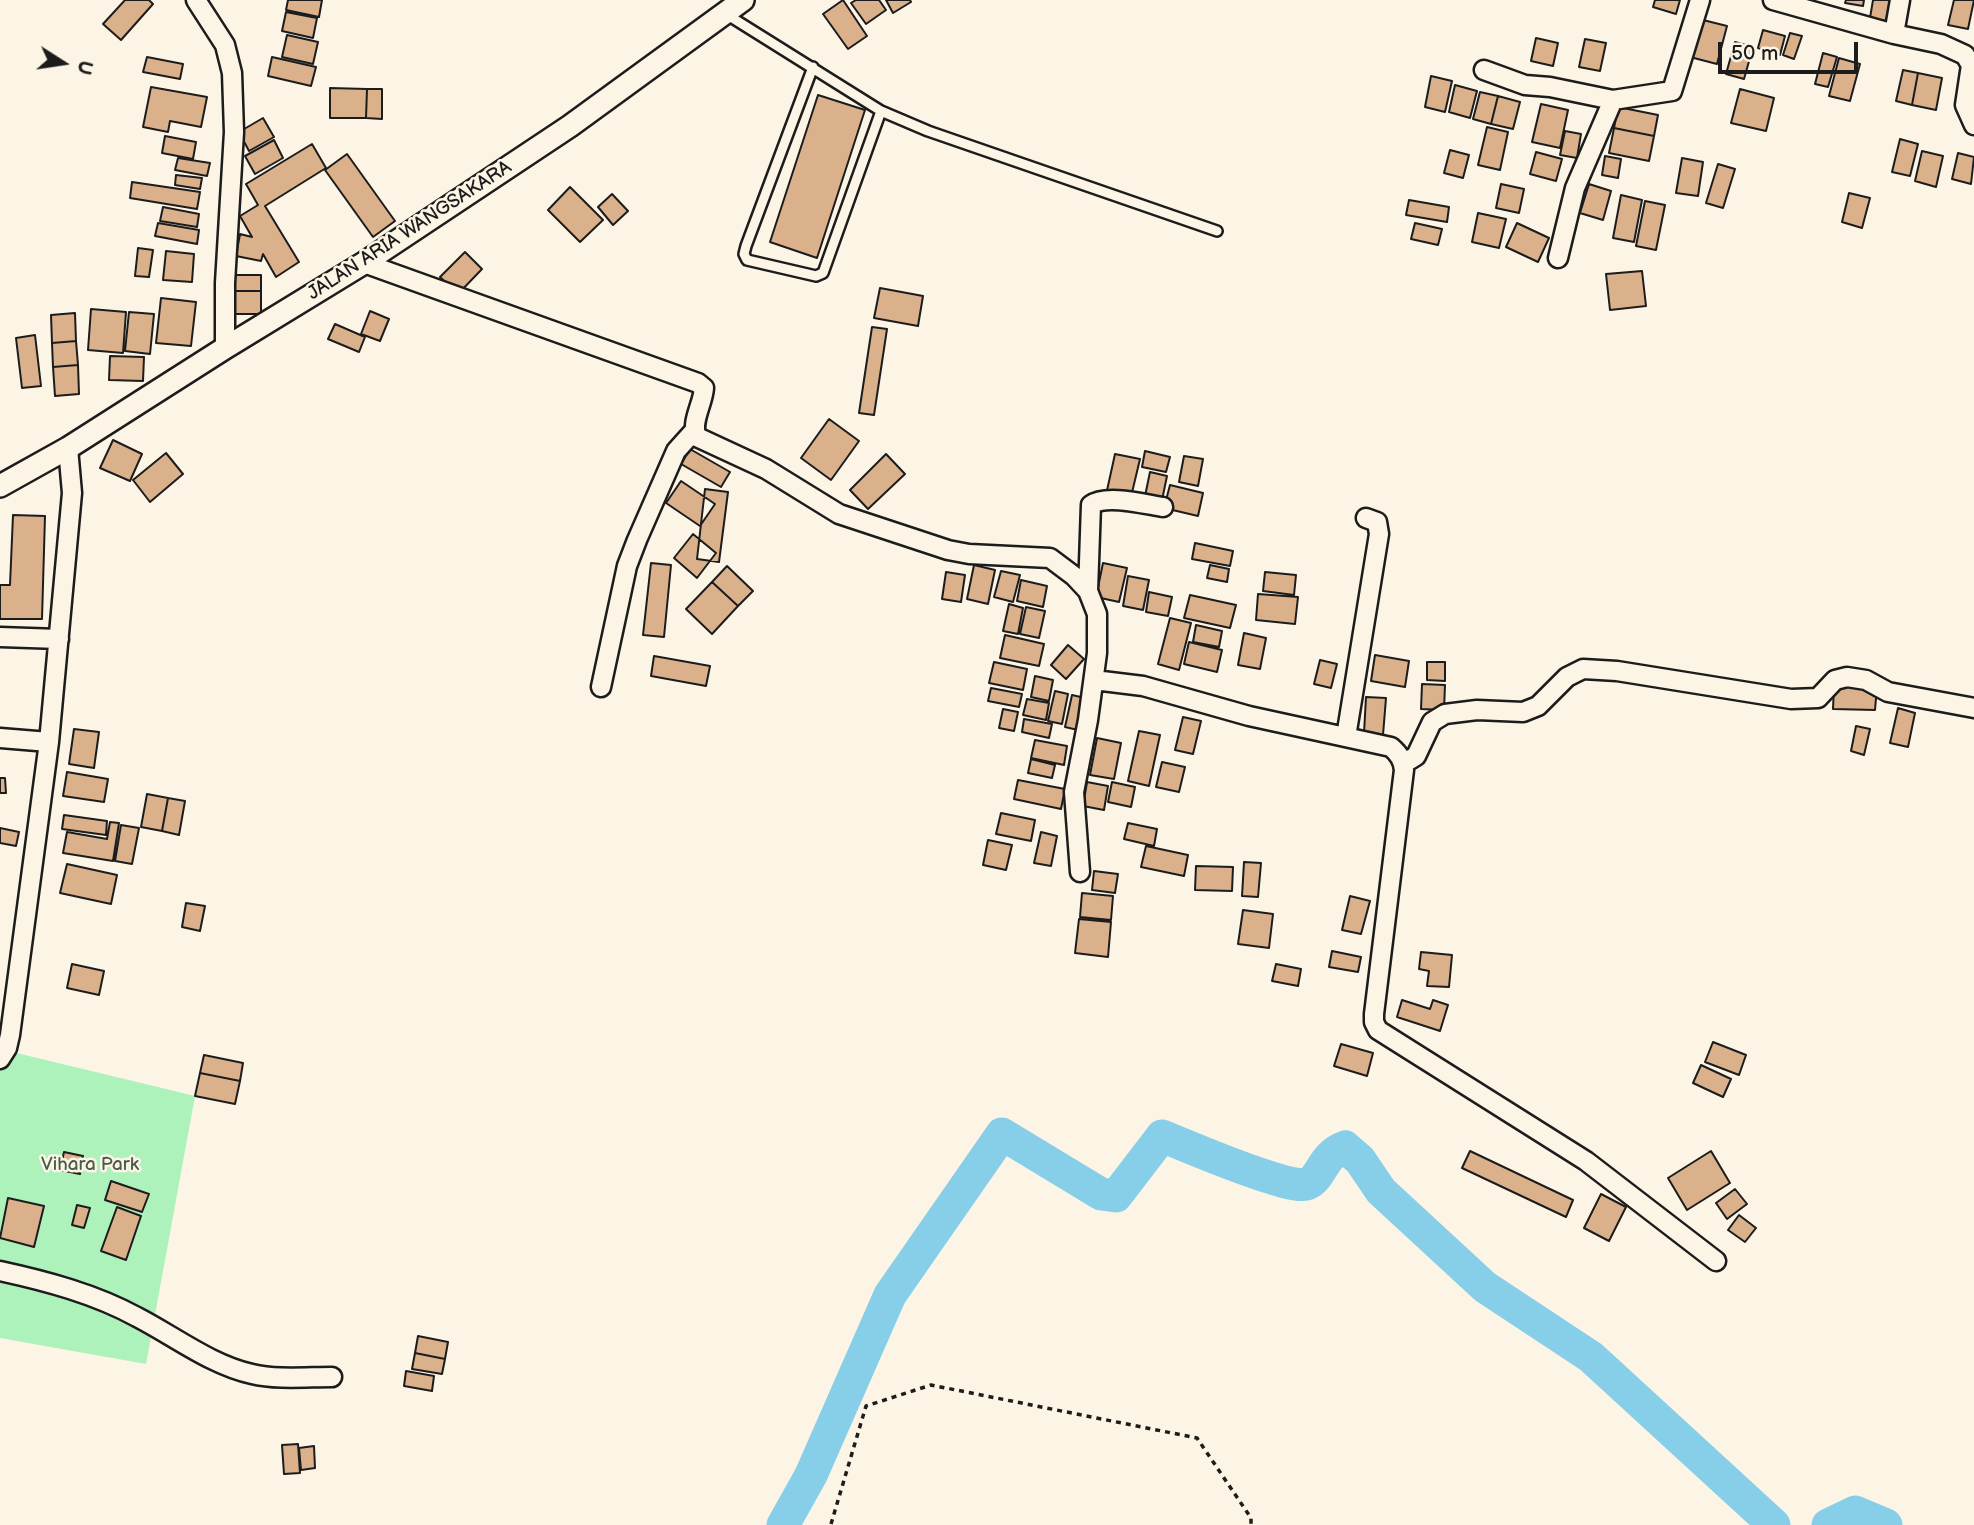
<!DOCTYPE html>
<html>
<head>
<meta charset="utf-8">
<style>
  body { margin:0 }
  #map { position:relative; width:1974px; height:1525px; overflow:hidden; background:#fcf5e5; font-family:"Balsamiq Sans",sans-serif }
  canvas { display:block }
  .north { position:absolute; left:28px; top:28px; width:70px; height:70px; -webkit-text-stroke:5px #fcf5e5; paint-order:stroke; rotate:102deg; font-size:19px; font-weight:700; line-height:28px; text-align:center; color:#1c1c1c }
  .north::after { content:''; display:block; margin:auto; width:24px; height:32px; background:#1c1c1c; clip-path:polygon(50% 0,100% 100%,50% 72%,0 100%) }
  .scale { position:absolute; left:1718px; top:42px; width:140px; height:32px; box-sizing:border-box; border:4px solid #1c1c1c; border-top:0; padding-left:9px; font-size:21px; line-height:24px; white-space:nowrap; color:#1c1c1c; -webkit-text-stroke:5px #fcf5e5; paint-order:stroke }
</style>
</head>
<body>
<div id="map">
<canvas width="1974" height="1525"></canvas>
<div class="north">U</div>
<div class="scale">50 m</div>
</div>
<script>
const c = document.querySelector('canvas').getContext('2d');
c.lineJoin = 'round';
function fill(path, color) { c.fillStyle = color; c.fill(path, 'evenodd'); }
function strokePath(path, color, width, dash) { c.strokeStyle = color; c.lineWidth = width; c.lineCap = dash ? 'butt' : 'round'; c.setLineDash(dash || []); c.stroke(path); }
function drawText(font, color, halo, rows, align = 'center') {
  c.font = font + ' "Balsamiq Sans",sans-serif'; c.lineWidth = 5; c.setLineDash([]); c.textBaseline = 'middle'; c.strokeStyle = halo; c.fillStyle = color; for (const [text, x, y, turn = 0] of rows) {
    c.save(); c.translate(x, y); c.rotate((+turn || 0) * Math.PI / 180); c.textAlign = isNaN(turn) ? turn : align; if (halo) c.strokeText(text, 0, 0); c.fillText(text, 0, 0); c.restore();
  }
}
const green = new Path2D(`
  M0 1049 195 1096 146 1364 0 1338Z`);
const river = new Path2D(`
  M783 1525 811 1475 890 1295 1002 1134 1101 1194 1116 1196 1162 1136C1184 1145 1291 1191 1307 1184 1322 1178 1322 1155 1345 1147L1360 1160 1381 1191 1485 1287 1591 1357 1774 1525
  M1828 1525 1855 1512 1886 1525`);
const building = new Path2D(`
  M125 0H149L153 4 121 40 103 24Z
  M288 0H322L319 17 286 10Z
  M843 0 867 36 848 49 823 14Z
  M856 0H879L886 10 866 24 851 3Z
  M886 0H910L911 2 893 13Z
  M1655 0H1680L1676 14 1653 7Z
  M1846 0H1864L1863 6 1845 3Z
  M1873 0H1890L1886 21 1870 18Z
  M1954 0H1974L1968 29 1948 25Z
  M286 12 317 18 313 38 282 31Z
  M1699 19 1727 26 1717 64 1690 57Z
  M1763 30 1785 36 1780 55 1758 48Z
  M1790 33 1802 36 1794 59 1783 55Z
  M287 35 318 42 313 64 282 57Z
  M1536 38 1558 43 1553 66 1531 61Z
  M1585 39 1606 43 1600 71 1579 67Z
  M1735 42 1753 47 1744 79 1726 74Z
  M1823 53 1837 57 1828 87 1815 84Z
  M147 57 183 64 180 79 143 72Z
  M272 57 316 67 311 86 268 76Z
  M1839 58 1860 64 1850 101 1829 96Z
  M1903 70 1918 73 1912 105 1896 101Z
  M1918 73 1942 78 1936 110 1912 105Z
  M1431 76 1452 81 1445 112 1425 107Z
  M1455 85 1477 91 1470 118 1449 112Z
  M151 87 207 97 201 127 170 121 168 132 143 127Z
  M330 88 367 89 366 118H330Z
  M367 89H382V119L366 118Z
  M1740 89 1774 98 1766 131 1731 123Z
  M1480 92 1498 96 1491 124 1473 119Z
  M818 95 865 110 817 258 770 242Z
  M1498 96 1520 102 1513 129 1491 124Z
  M1541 104 1568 110 1560 148 1532 142Z
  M1618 107 1658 115 1654 136 1614 128Z
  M263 118 274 137 249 151 239 132Z
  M1487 127 1508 132 1500 170 1478 165Z
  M1614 128 1654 136 1649 161 1609 153Z
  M1565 131 1581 134 1577 158 1560 155Z
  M165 136 196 142 193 159 162 153Z
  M1900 139 1918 144 1910 176 1892 172Z
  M274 140 283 158 255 174 245 156Z
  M312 144 326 168 265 206 299 262 276 277 263 254 261 261 236 256 240 234 252 237 240 216 258 205 246 184Z
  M1450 150 1469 155 1463 178 1444 173Z
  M1922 151 1943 156 1936 187 1915 181Z
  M1536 152 1562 159 1556 181 1530 174Z
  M1958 153 1974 157 1971 184 1952 179Z
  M347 154 395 221 373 237 325 170Z
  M1605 156 1621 159 1618 178 1602 175Z
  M178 158 210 163 207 176 175 170Z
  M1682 158 1703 162 1698 196 1676 193Z
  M1718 164 1735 169 1723 208 1706 203Z
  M176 175 202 178 200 189 175 185Z
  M132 182 200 192 197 209 130 198Z
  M1501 184 1524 189 1519 213 1496 208Z
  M1589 184 1611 191 1603 220 1580 213Z
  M570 187 603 220 580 242 548 210Z
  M1849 193 1870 198 1862 228 1842 222Z
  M612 194 628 211 613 225 598 207Z
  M1621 195 1642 200 1634 242 1613 238Z
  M1409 200 1449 207 1447 222 1406 215Z
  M1645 201 1665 205 1656 250 1636 246Z
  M163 207 199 214 197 227 160 221Z
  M1478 213 1506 219 1499 248 1472 242Z
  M158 223 199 230 197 244 155 236Z
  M1415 223 1442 229 1438 245 1411 239Z
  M1517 223 1549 238 1538 262 1506 247Z
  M138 248 153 250 149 277 135 276Z
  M166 251 194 254 192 282 163 280Z
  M465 252 482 269 458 294 440 277Z
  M1642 271 1646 306 1610 310 1606 274Z
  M234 275H261V291H234Z
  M880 288 923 296 918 326 874 318Z
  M234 291H261V314H234Z
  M161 298 196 302 191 346 156 343Z
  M91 309 126 312 123 353 88 350Z
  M370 311 389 319 380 341 361 334Z
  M129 312 154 314 150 354 125 351Z
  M75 313 76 341 52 343 51 315Z
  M335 324 365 337 359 352 328 339Z
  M872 327 887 329 874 415 859 413Z
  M35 335 41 386 22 388 16 338Z
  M76 341 78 365 53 367 52 343Z
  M110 356 144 357 143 381 109 380Z
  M78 365 79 394 55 396 53 367Z
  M829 419 859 441 831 480 801 458Z
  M113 440 142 454 130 481 100 468Z
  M690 449 730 472 721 487 681 464Z
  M1145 451 1170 457 1166 472 1142 467Z
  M166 453 183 474 150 502 133 480Z
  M886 454 905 474 868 509 850 490Z
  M1115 454 1140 459 1130 501 1106 495Z
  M1184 456 1203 459 1198 486 1179 482Z
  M1150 472 1167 476 1161 505 1144 501Z
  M681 481 715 504 700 526 666 503Z
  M1170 485 1203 493 1198 516 1164 508Z
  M705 489 728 492 719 562 697 559Z
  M13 515 45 516 42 619H0V585H10Z
  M693 534 716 553 697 578 674 558Z
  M1195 543 1233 551 1230 566 1192 559Z
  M651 563 671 565 664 637 643 635Z
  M1103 563 1127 568 1119 602 1096 597Z
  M974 565 995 570 988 604 967 599Z
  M1210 565 1229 569 1227 582 1207 578Z
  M727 566 753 591 738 606 712 582Z
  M1001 571 1020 575 1013 602 994 597Z
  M946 572 965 575 961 602 942 599Z
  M1265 572 1296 575 1294 595 1263 591Z
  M1128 576 1149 580 1143 610 1123 606Z
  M1021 580 1047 586 1043 607 1017 601Z
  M712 582 738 606 712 634 686 609Z
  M1149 592 1172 597 1168 616 1146 612Z
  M1258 594 1298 597 1295 624 1256 620Z
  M1190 595 1236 605 1230 628 1184 618Z
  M1009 604 1023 608 1018 634 1003 631Z
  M1026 607 1045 611 1039 638 1020 634Z
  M1170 618 1191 623 1179 670 1158 664Z
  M1196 625 1222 631 1219 647 1193 642Z
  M1244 633 1266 638 1260 669 1238 665Z
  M1005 635 1044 644 1039 666 1000 658Z
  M1189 642 1222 650 1217 672 1184 664Z
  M1068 645 1084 659 1066 679 1051 665Z
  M1375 655 1409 661 1405 687 1371 681Z
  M654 656 710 666 706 686 651 676Z
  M1320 660 1337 664 1331 688 1314 684Z
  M994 662 1027 669 1023 690 989 683Z
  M1427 662H1445V681L1427 680Z
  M1035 676 1053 680 1049 701 1031 697Z
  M1422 684 1445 685 1444 710 1421 709Z
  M1834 685 1877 687 1875 710 1833 709Z
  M991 688 1022 694 1019 707 988 701Z
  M1055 691 1068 694 1062 724 1048 721Z
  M1072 695 1085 698 1078 730 1065 727Z
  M1366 697 1386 698 1383 735 1364 733Z
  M1027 699 1049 703 1046 720 1023 715Z
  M1898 708 1915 713 1908 747 1890 743Z
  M1003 709 1018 712 1014 731 999 728Z
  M1183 717 1201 721 1193 754 1175 750Z
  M1024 719 1052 724 1049 738 1022 732Z
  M1856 726 1870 729 1864 755 1851 751Z
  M74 729 99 732 94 768 69 764Z
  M1139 731 1160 735 1149 786 1128 781Z
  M1097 738 1121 743 1114 779 1090 775Z
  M1035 740 1067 746 1064 765 1031 758Z
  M1031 759 1055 765 1052 778 1028 773Z
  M1162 762 1185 767 1179 792 1156 787Z
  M67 772 108 779 104 802 63 796Z
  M0 778H5L6 793H0Z
  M1018 780 1065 789 1061 809 1014 799Z
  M1087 782 1108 786 1104 810 1083 806Z
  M1112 782 1135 787 1131 807 1108 802Z
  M147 794 168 798 162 831 141 827Z
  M168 798 185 801 179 835 162 831Z
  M1001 813 1035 820 1031 841 996 834Z
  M64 815 107 821 106 835 62 829Z
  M110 822 119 823 113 861 63 853 67 832 107 839Z
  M1128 823 1157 829 1154 846 1124 839Z
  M121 825 139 828 132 864 115 861Z
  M0 828 19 832 16 846 0 843Z
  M1041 832 1057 836 1051 866 1034 863Z
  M988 840 1012 845 1006 870 983 865Z
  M1146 846 1188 855 1184 876 1141 867Z
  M1244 862 1261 863 1258 897 1242 896Z
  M67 864 117 875 111 904 60 893Z
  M1196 866 1233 867 1232 891 1195 890Z
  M1094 871 1118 874 1115 893 1092 890Z
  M1082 893 1113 896 1111 920 1080 917Z
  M1350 896 1370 901 1361 934 1342 930Z
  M186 903 205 906 200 931 182 927Z
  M1243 910 1273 914 1269 948 1238 944Z
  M1079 919 1111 922 1108 957 1075 953Z
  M1332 951 1361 957 1358 972 1329 967Z
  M1421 952 1452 955 1449 987 1427 986 1429 971 1419 969Z
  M72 964 104 971 99 995 67 988Z
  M1276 964 1301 969 1298 986 1272 981Z
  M1402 1000 1430 1009 1433 1000 1448 1005 1440 1031 1397 1017Z
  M1713 1042 1746 1055 1739 1075 1705 1062Z
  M1341 1044 1373 1053 1367 1076 1334 1066Z
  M204 1055 243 1063 240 1081 200 1073Z
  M1701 1065 1731 1079 1723 1097 1693 1083Z
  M200 1073 240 1081 235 1104 195 1096Z
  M1470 1151 1573 1200 1566 1217 1462 1168Z
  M1711 1151 1730 1183 1687 1210 1668 1178Z
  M64 1152 83 1156 80 1174 60 1170Z
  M111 1181 149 1194 142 1212 105 1200Z
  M1735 1189 1747 1204 1727 1219 1716 1203Z
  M1601 1194 1626 1207 1609 1241 1584 1228Z
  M8 1198 44 1206 34 1247 0 1238Z
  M77 1205 90 1208 84 1228 72 1225Z
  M117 1207 141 1216 126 1260 101 1251Z
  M1739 1215 1756 1228 1745 1242 1728 1230Z
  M418 1336 448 1342 445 1359 415 1353Z
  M415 1353 445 1359 442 1374 412 1369Z
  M406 1371 434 1376 432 1391 404 1386Z
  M298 1444 300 1473 284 1474 282 1445Z
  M314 1446 315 1468 301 1470 299 1448Z`);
const path = new Path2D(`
  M831 1524 866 1406 931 1385 1197 1438 1251 1518V1525`);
const service = new Path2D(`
  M726 14 881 111 928 131 1217 231
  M813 67 746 246 744 254 747 260 816 276 823 273 881 111`);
const minor = new Path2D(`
  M196 0 225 45 232 73 234 132 225 283V348
  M1773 0 1894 34 1941 44 1965 55 1971 65 1965 105 1974 125
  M1894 34 1900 0
  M1484 70 1525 85 1550 87 1613 100 1672 91 1700 0
  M1558 258 1575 188 1613 100
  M364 263 698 383 704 388C703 404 690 423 697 437L766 469 839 514 948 550 969 554 1050 558 1074 576 1088 591 1097 614V653L1088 720 1074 792 1080 872
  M1088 591 1091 505C1106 494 1144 504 1163 507
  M0 637 59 639
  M1094 680 1143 686 1249 716 1391 747C1399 754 1403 760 1404 770L1374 1014V1022L1378 1030 1586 1161 1716 1261
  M601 687 627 566 637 540 676 451 694 431
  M1346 737 1379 534 1377 522 1366 518
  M0 738 49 742
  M1403 764 1416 756 1432 722 1445 714 1477 710 1523 712 1538 706 1567 677 1583 669 1617 671 1791 699 1818 698 1835 680 1847 677 1866 680 1888 692 1974 708
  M0 1059 7 1048 10 1035 49 742 72 493 68 448
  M0 1271C46 1281 95 1294 137 1317 174 1336 211 1365 252 1374 277 1380 306 1377 332 1377`);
const tertiary = new Path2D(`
  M0 486 68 448 225 348 364 263 570 126 743 0`);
const streetNames = [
  ["JALAN ARIA WANGSAKARA",410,231,-33]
];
const parkNames = [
  ["Vihara Park",90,1165]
];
fill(green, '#adf1bb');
strokePath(river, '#87cee9', 33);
fill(building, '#dbb18c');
strokePath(building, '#1c1c1c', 2);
strokePath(service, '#1c1c1c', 14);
strokePath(minor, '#1c1c1c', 23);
strokePath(tertiary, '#1c1c1c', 26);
strokePath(path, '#1c1c1c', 3.5, [5, 5]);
strokePath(service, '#fcf5e5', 9);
strokePath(minor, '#fcf5e5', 18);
strokePath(tertiary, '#fcf5e5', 21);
drawText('19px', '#1c1c1c', '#fcf5e5', streetNames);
drawText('19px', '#485c4c', '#fcf5e5', parkNames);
</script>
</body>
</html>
